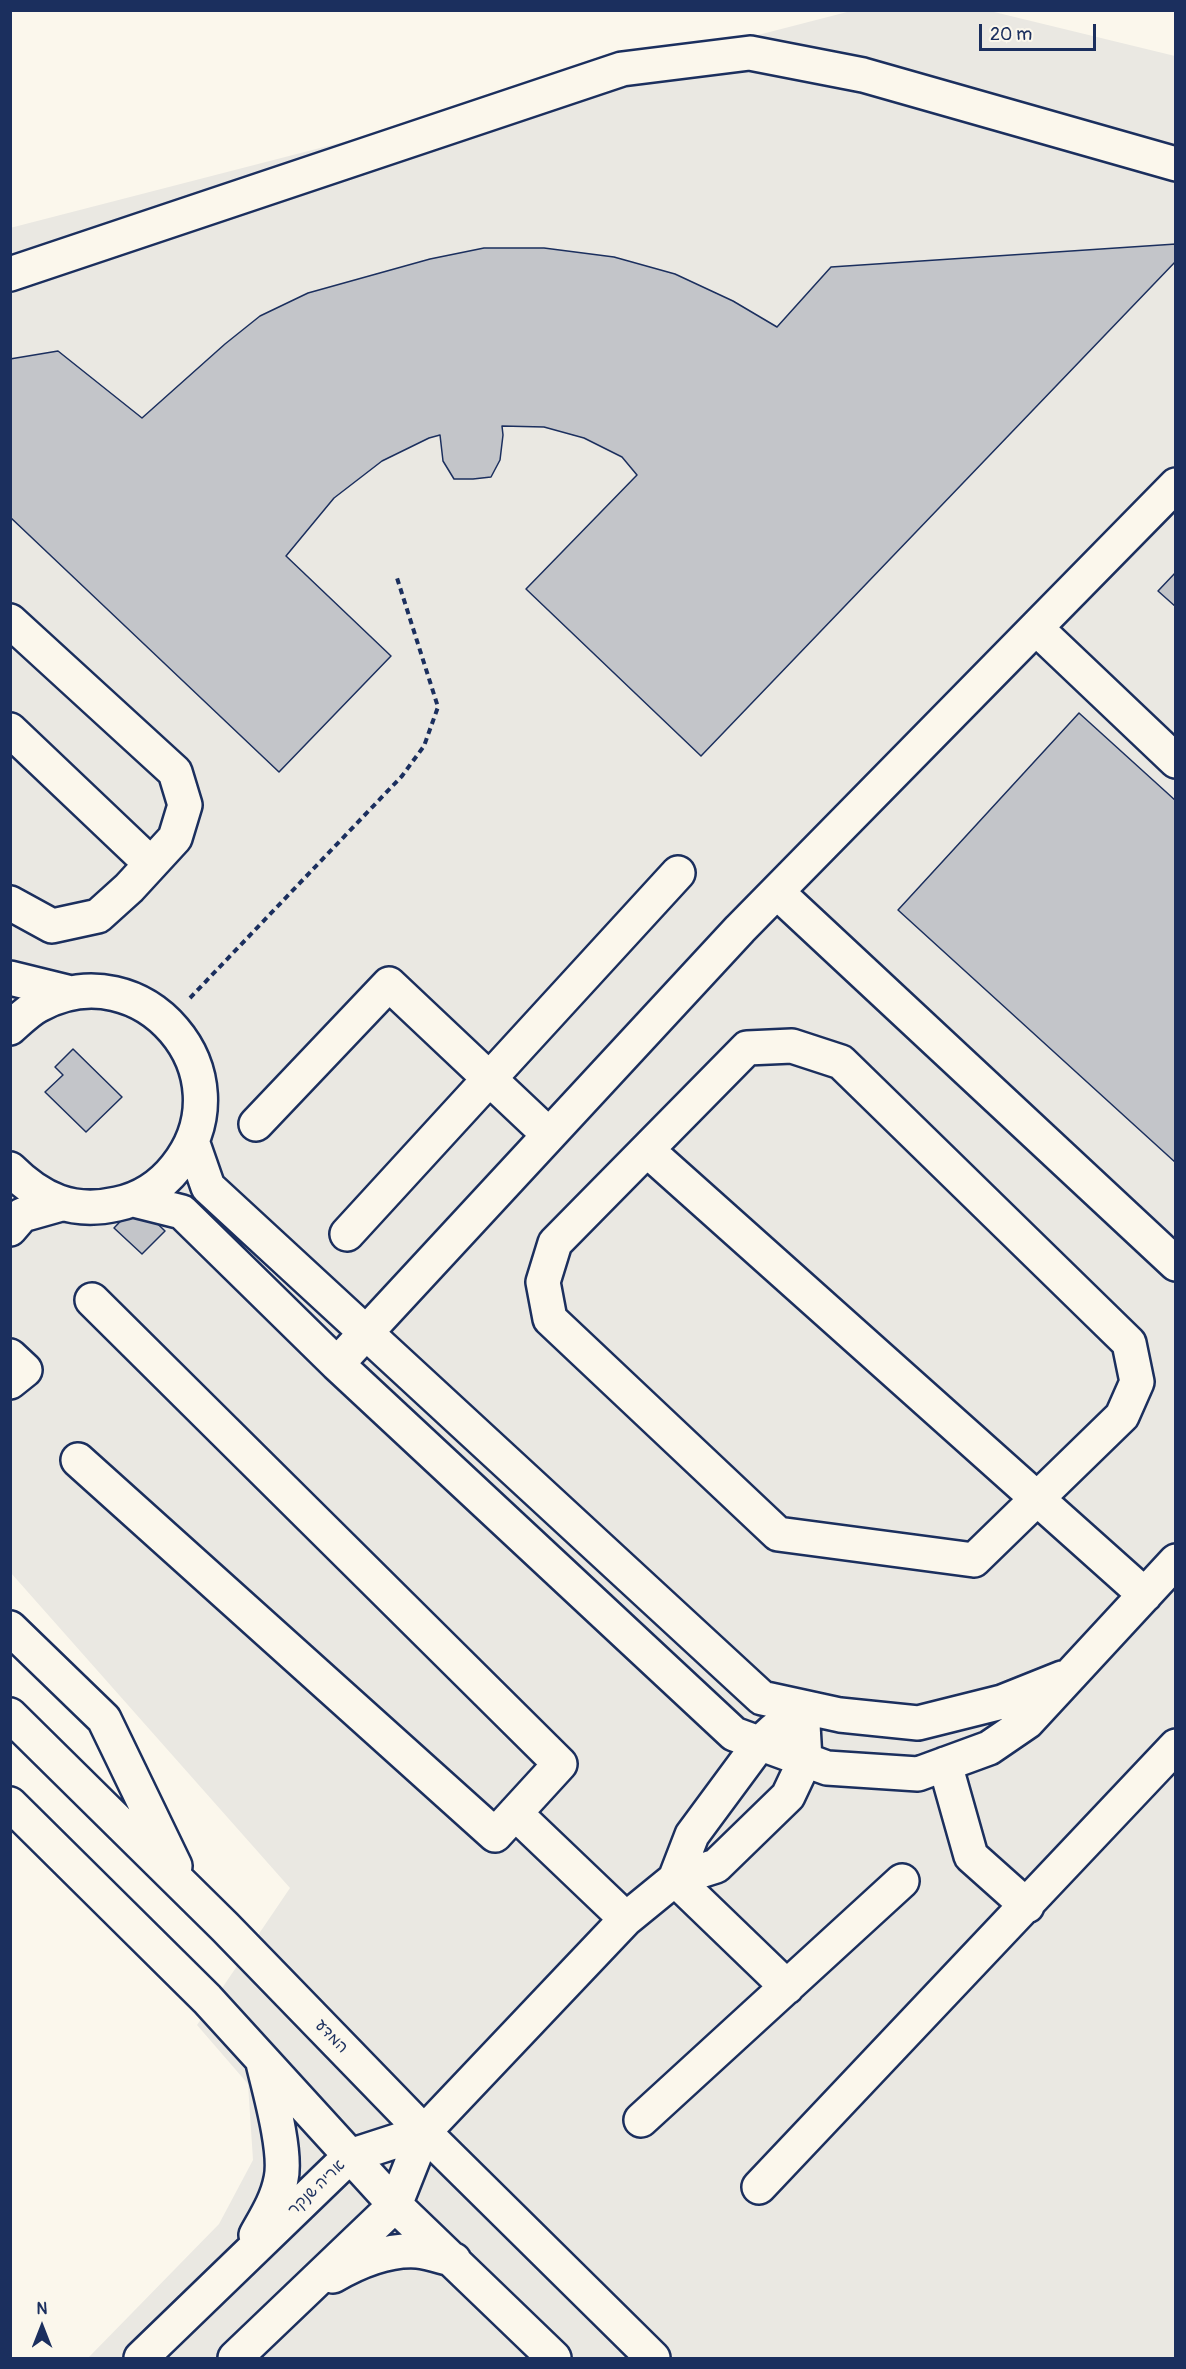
<!DOCTYPE html>
<html>
<head>
<meta charset="utf-8">
<style>
  body { margin:0 }
  #map { position:relative; width:1186px; height:2369px; overflow:hidden; background:#fbf7ec; font-family:Pangolin,sans-serif }
  canvas { display:block }
  .frame { position:absolute; inset:0; border:12px solid #1b2f5e; pointer-events:none }
  .north { position:absolute; left:12px; top:2297px; width:60px; height:60px; -webkit-text-stroke:4px #fbf7ec; paint-order:stroke; rotate:0deg; font-size:16px; font-weight:700; line-height:24px; text-align:center; color:#1b2f5e }
  .north::after { content:''; display:block; margin:auto; width:21px; height:27px; background:#1b2f5e; clip-path:polygon(50% 0,100% 100%,50% 72%,0 100%) }
  .scale { position:absolute; left:979px; top:24px; width:117px; height:27px; box-sizing:border-box; border:3px solid #1b2f5e; border-top:0; padding-left:8px; font-size:18px; line-height:21px; white-space:nowrap; color:#1b2f5e; -webkit-text-stroke:4px #fbf7ec; paint-order:stroke }
</style>
</head>
<body>
<div id="map">
<canvas width="1186" height="2369"></canvas>
<div class="frame"></div>
<div class="north">N</div>
<div class="scale">20 m</div>
</div>
<script>
const c = document.querySelector('canvas').getContext('2d');
c.lineJoin = 'round';
function fill(path, color) { c.fillStyle = color; c.fill(path, 'evenodd'); }
function strokePath(path, color, width, dash) { c.strokeStyle = color; c.lineWidth = width; c.lineCap = dash ? 'butt' : 'round'; c.setLineDash(dash || []); c.stroke(path); }
function drawText(font, color, halo, rows, align = 'center') {
  c.font = font + ' Pangolin,"Playpen Sans Hebrew",sans-serif'; c.lineWidth = 4.5; c.setLineDash([]); c.textBaseline = 'middle'; c.strokeStyle = halo; c.fillStyle = color; for (const [text, x, y, turn = 0] of rows) {
    c.save(); c.translate(x, y); c.rotate((+turn || 0) * Math.PI / 180); c.textAlign = isNaN(turn) ? turn : align; if (halo) c.strokeText(text, 0, 0); c.fillText(text, 0, 0); c.restore();
  }
}
const built = new Path2D(`
  M851 11H990L1175 56V2358H88L219 2224 253 2160 248 2084 197 2025 290 1888 11 1573 10 228Z`);
const building = new Path2D(`
  M1176 244V261L701 756 526 589 637 475 622 457 584 438 544 427 502 426 503 435 500 460 491 477 473 479H454L443 461 440 435 429 438 382 461 334 498 286 556 391 656 279 772 10 517V359L58 351 142 418 225 344 260 316 308 293 430 259 484 248H544L614 257 675 274 733 301 777 327 831 267Z
  M1176 572V607L1158 591Z
  M1079 713 1176 801V1163L898 910Z
  M73 1049 122 1097 86 1132 45 1092 63 1075 55 1067Z
  M137 1204 165 1231 142 1254 114 1228Z`);
const path = new Path2D(`
  M190 998 402 776 424 746 438 707 397 578`);
const minor = new Path2D(`
  M10 274 622 69 750 53 863 75 1176 164
  M10 621 175 772 185 805 175 838 129 888 98 916 52 926 10 903
  M1036 628 1176 761
  M10 730 151 864
  M777 892 1176 1264
  M10 978 71 993
  M10 1028C19 1020 29 1010 39 1005 142 949 250 1074 176 1167 161 1186 141 1199 117 1204 73 1214 41 1200 10 1169
  M792 1046 841 1062 1129 1343 1137 1382 1122 1416 974 1560 778 1534 550 1319 543 1282 555 1243 747 1048Z
  M256 1124 389 984 549 1135
  M192 1141 208 1187 762 1698 840 1715 918 1723 1002 1702 1062 1678
  M647 1150 1145 1595
  M134 1200 182 1212 337 1364 734 1734 827 1768 918 1774 989 1748 1027 1722 1176 1561
  M10 1229 22 1215 61 1204
  M347 1234 678 873
  M10 1356 25 1370 10 1382
  M337 1364 740 929 1176 485
  M78 1460 495 1835 560 1764 92 1300
  M10 1628 104 1719 175 1866
  M10 1715 225 1927 424 2132 653 2358
  M945 1764 971 1856 1027 1906
  M10 1804 207 1999 395 2205 554 2358
  M515 1813 626 1919
  M675 1879 692 1835 760 1743 774 1730
  M675 1879 787 1987
  M641 2120 902 1881
  M759 2187 1176 1746
  M256 2235C266 2217 277 2200 281 2179 287 2152 270 2092 263 2063
  M333 2276C359 2261 387 2249 417 2251 429 2252 442 2257 454 2260
  M141 2358 350 2156 424 2132
  M235 2358 395 2205 424 2132 626 1919 675 1879 716 1866 788 1796 805 1760 802 1707`);
const streetNames = [
  ["המדע",331,2037,46],
  ["אריה שנקר",317,2188,-44]
];
fill(built, '#eae8e2');
fill(building, '#c3c5c9');
strokePath(building, '#1b2f5e', 1.5);
strokePath(minor, '#1b2f5e', 38);
strokePath(path, '#1b2f5e', 4, [6, 4.5]);
strokePath(minor, '#fbf7ec', 33);
drawText('16px', '#1b2f5e', '#fbf7ec', streetNames);
</script>
</body>
</html>
